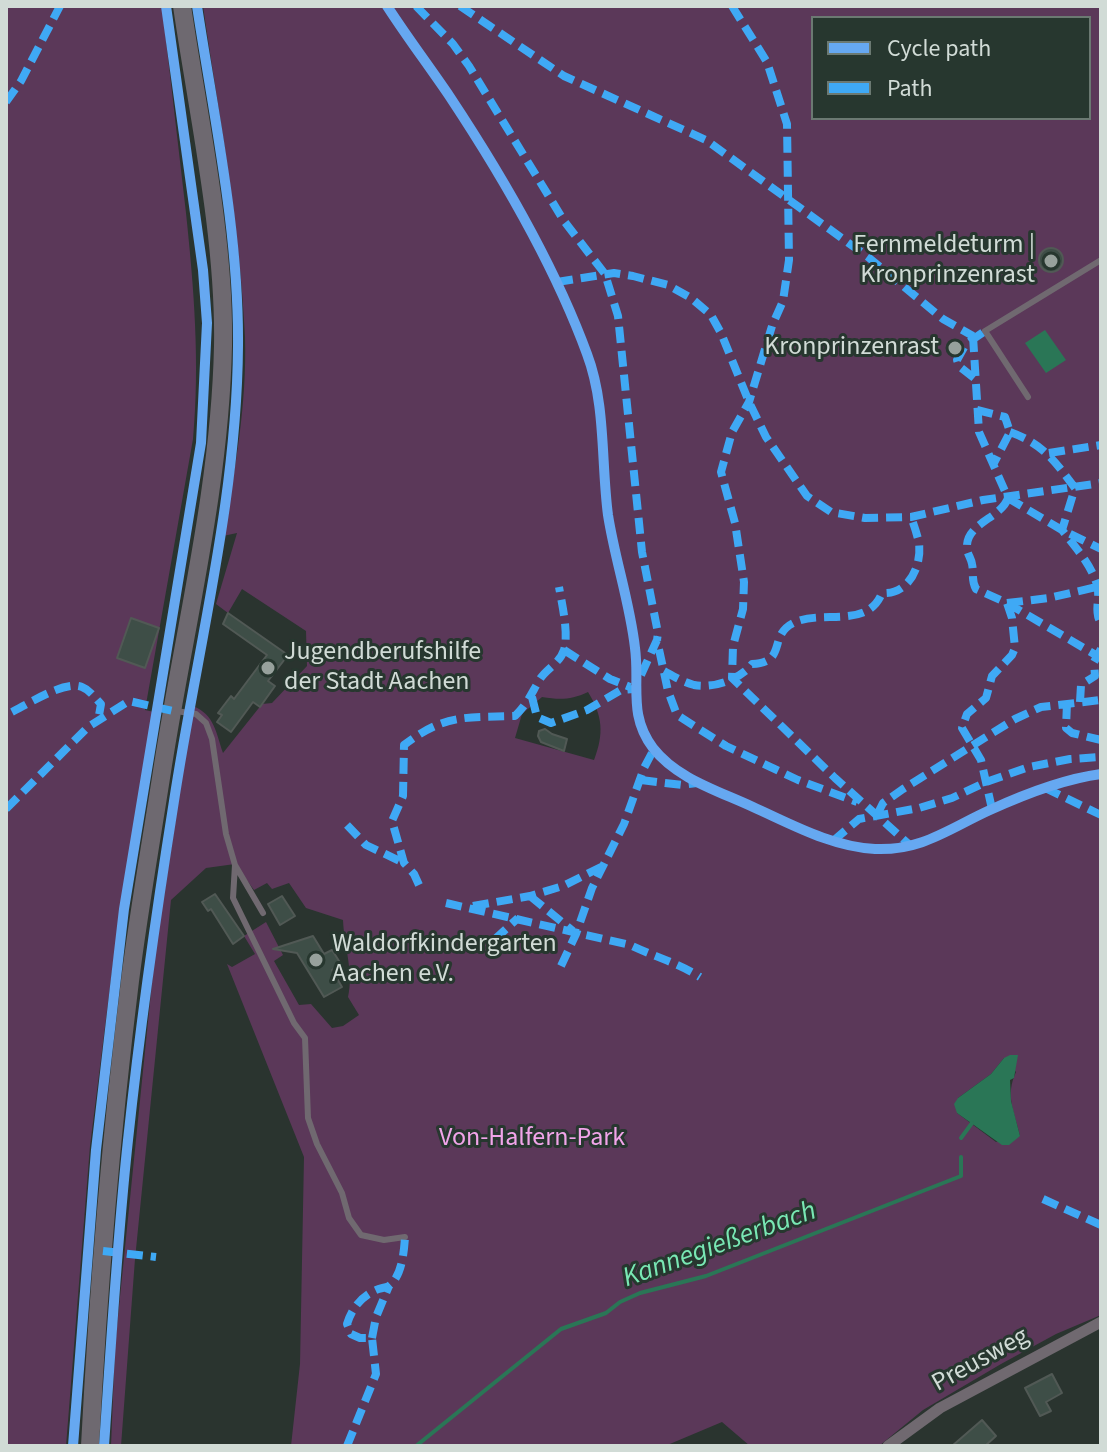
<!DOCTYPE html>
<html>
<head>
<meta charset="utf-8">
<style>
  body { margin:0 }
  #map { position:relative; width:1107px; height:1452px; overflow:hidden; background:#2a342f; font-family:"Source Sans 3",sans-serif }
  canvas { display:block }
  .frame { position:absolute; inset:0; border:8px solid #d1dbd6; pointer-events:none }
  .legend { position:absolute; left:811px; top:16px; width:280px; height:104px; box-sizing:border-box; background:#27372f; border:2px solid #6b7972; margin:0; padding:10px 14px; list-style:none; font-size:24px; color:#d1dbd6 }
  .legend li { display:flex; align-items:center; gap:16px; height:40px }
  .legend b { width:40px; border:2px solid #6b7972 }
</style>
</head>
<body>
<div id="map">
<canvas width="1107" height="1452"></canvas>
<div class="frame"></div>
<ul class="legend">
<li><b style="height:10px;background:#66a8f1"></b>Cycle path</li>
<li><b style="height:10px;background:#3fa9f5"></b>Path</li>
</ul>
</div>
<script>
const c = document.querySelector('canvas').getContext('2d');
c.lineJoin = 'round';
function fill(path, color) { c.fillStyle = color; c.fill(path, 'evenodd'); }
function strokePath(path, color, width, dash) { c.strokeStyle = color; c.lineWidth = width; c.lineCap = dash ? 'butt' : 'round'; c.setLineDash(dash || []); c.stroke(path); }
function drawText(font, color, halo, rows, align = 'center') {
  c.font = font + ' "Source Sans 3",sans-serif'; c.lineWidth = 6; c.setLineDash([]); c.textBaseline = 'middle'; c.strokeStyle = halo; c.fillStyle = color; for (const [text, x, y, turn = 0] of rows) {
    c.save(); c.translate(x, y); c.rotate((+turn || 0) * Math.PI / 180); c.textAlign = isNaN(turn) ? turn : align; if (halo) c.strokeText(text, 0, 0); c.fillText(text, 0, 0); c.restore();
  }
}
const green = new Path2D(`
  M6 6H162C170 75 178 144 186 213 194 289 200 363 193 439L145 710 154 712 113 963 90 1146 66 1446H6Z
  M203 6H1101V1315L1056 1334 1001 1364 923 1410 879 1446H750L722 1422 665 1446H291L300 1364 304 1157 227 964 232 967 255 954 244 936 266 922 283 955 274 961 299 1005 311 1004 332 1028 343 1026 359 1015 348 997C354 972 344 946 343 920L306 908 289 883 272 889 267 883 254 890 235 864 206 868 171 900 135 1259 121 1446H111L115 1346 155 953 193 706C215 715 216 733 223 753L262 704 272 703 307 666 306 631 242 589 228 613 216 604 237 533 223 536C235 471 247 404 245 337 240 226 219 116 203 6ZM813 18H1089V118H813ZM588 692C603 716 604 734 594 760L515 738 522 714 542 697C560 700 571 700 588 692ZM1004 1058 1016 1072C1005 1096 1014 1110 1020 1136L996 1142 957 1113 958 1098 991 1074Z`);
const water = new Path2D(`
  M1045 330 1066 360 1046 373 1025 343Z
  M1010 1055H1018L1014 1078 1010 1080 1011 1101 1020 1136 1009 1145H1002L957 1113 954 1104 958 1098 991 1074 1004 1058Z`);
const stream = new Path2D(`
  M961 1138 972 1123
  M416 1446 561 1329 606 1313 620 1302 640 1293 706 1276 961 1176V1157`);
const building = new Path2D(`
  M1039 260a12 12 0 1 1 24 0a12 12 0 1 1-24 0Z
  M228 613 288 655 268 681 275 686 260 707 253 702 231 732 217 722 222 715 218 713 231 696 234 699 267 655 223 624Z
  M131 618 159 628 145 668 117 658Z
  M545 729 552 734 567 739 564 751 541 742 538 736 539 731Z
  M215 894 244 936 233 944 211 909 208 911 202 902Z
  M282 896 295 916 280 925 268 904Z
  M313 936 324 954 332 950 341 964 332 970 342 987 324 997 297 953 273 949Z
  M1052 1374 1062 1393 1046 1402 1051 1411 1040 1416 1025 1388Z
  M982 1420 996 1436 985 1446H952Z`);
const service = new Path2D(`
  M1028 397 985 331 1101 260
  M176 711 196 714 206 723 212 739 226 834 235 865 233 898 294 1023 305 1038 308 1118 317 1144 342 1193 349 1218 361 1235 384 1240 405 1237
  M235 865 263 913`);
const minor = new Path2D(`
  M888 1446 940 1408 1101 1322`);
const primary = new Path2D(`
  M90 1446C98 1291 111 1135 130 981 139 909 152 837 163 765 185 625 220 488 223 346 225 237 198 115 182 6`);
const quiet = new Path2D(`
  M416 6 453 44 469 66 564 221 605 274 618 316 642 552 658 633 657 640
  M460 6 564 76 706 140 868 257 943 319 973 336
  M732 6 767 62 787 124 789 260 783 301 772 326 749 402 732 432 721 472 735 523 744 582 743 609 733 646 732 678 835 778 912 847
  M6 102 21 81 60 6
  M557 282 614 273 633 276 668 285 691 298 711 315 721 333 749 402 766 437 807 496 831 512 865 518 911 517 983 500 1101 483
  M973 336 979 432 1008 498 1062 530 1101 549
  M974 378 959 366 957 360 966 344 985 331
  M977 410 1005 417 1010 432 993 465
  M1010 432C1043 444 1054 460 1075 488L1062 530C1075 547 1091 564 1097 585 1101 599 1093 611 1101 623
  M1049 453 1101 445
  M1007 603 1101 658
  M1007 603 1049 598 1101 586
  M564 650 610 679 630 687
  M664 671C673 676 683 682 694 685 713 689 741 679 752 664 790 662 765 633 798 621 826 611 868 628 882 593 908 595 922 567 919 543 917 534 914 525 911 517
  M641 675 657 640 668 691 677 715 726 746 798 780 857 802
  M532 697 537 717 551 723 587 710 621 690 634 689
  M1080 702 1081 685 1095 676 1094 662 1101 649
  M1067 703 1066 728 1072 733 1101 740
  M12 712C28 704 65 680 82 687 90 690 95 698 101 704L98 721
  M641 780 682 785 697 783
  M1045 788 1101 815
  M6 809 88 727 129 701 173 711
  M992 809 981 760 962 728 967 714 986 698 992 676 1012 655 1015 648 1012 618 1007 603 976 589C971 580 974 573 972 564 971 557 966 553 967 545 968 523 1002 517 1008 498
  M877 815 883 803 903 789 1015 719 1041 707 1101 700
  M347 825 366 845 404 863
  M833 841 859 819 919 808 952 798 986 782 1029 767 1070 759 1101 757
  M419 885 414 874 404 863 392 821 403 796 404 745C446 713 466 718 515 716 528 703 531 694 540 679 546 669 560 663 564 650 569 634 562 604 559 587
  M530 896 573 931
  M446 903 630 945C653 956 678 963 700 977
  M473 906 530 896 563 886 603 866
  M494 940 518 918
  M561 966 576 934 592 888 624 824 644 768 654 749
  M1043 1199 1101 1225
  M103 1251 156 1257
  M372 1338 376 1317 389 1286
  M347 1446 376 1374 372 1338H360L351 1334 347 1324C352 1308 361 1297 376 1290 380 1288 385 1288 389 1286 402 1276 404 1252 405 1237`);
const cycleway = new Path2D(`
  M387 6C407 37 429 66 450 97 503 177 554 264 587 354 606 404 601 462 608 515 615 560 630 603 635 648 640 685 628 715 653 748 677 779 719 791 753 807 791 824 832 847 875 849 922 851 950 828 990 810 1025 794 1063 779 1101 774
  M73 1446 96 1150 124 909 201 443 207 323 203 270 166 6
  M104 1446C111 1344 117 1242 128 1140 140 1027 156 914 174 801 197 650 237 499 238 346 239 233 214 118 197 6`);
const markers = [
  [1051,261,8,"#97a19c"],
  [955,348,8,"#97a19c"],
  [268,668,8,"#97a19c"],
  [316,960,8,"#97a19c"]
];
const poiNames = [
  ["Fernmeldeturm |",1035,246],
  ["Kronprinzenrast",1035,276],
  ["Kronprinzenrast",939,348],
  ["Jugendberufshilfe",284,653,"left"],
  ["der Stadt Aachen",284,683,"left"],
  ["Waldorfkindergarten",332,945,"left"],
  ["Aachen e.V.",332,975,"left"]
];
const parkNames = [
  ["Von-Halfern-Park",532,1139]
];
const streetNames = [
  ["Preusweg",981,1361,-29]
];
const waterNames = [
  ["Kannegießerbach",720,1246,-20]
];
fill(green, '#5b3859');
fill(water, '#2a7656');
strokePath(stream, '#2a7656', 4);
fill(building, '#3e4e47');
strokePath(building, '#515955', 2);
strokePath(service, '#706970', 6);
strokePath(minor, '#706970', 11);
strokePath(primary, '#6e6970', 18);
strokePath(quiet, '#3fa9f5', 8, [16, 8]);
strokePath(cycleway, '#66a8f1', 10);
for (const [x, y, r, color] of markers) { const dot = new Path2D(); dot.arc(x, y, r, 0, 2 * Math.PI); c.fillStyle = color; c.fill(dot); strokePath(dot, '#27372f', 3); }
drawText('26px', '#d1dbd6', '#27372f', poiNames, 'right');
drawText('26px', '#f1a4e9', '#27372f', parkNames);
drawText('26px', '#d1dbd6', '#27372f', streetNames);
drawText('italic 28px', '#79e8b4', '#27372f', waterNames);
</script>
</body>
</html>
